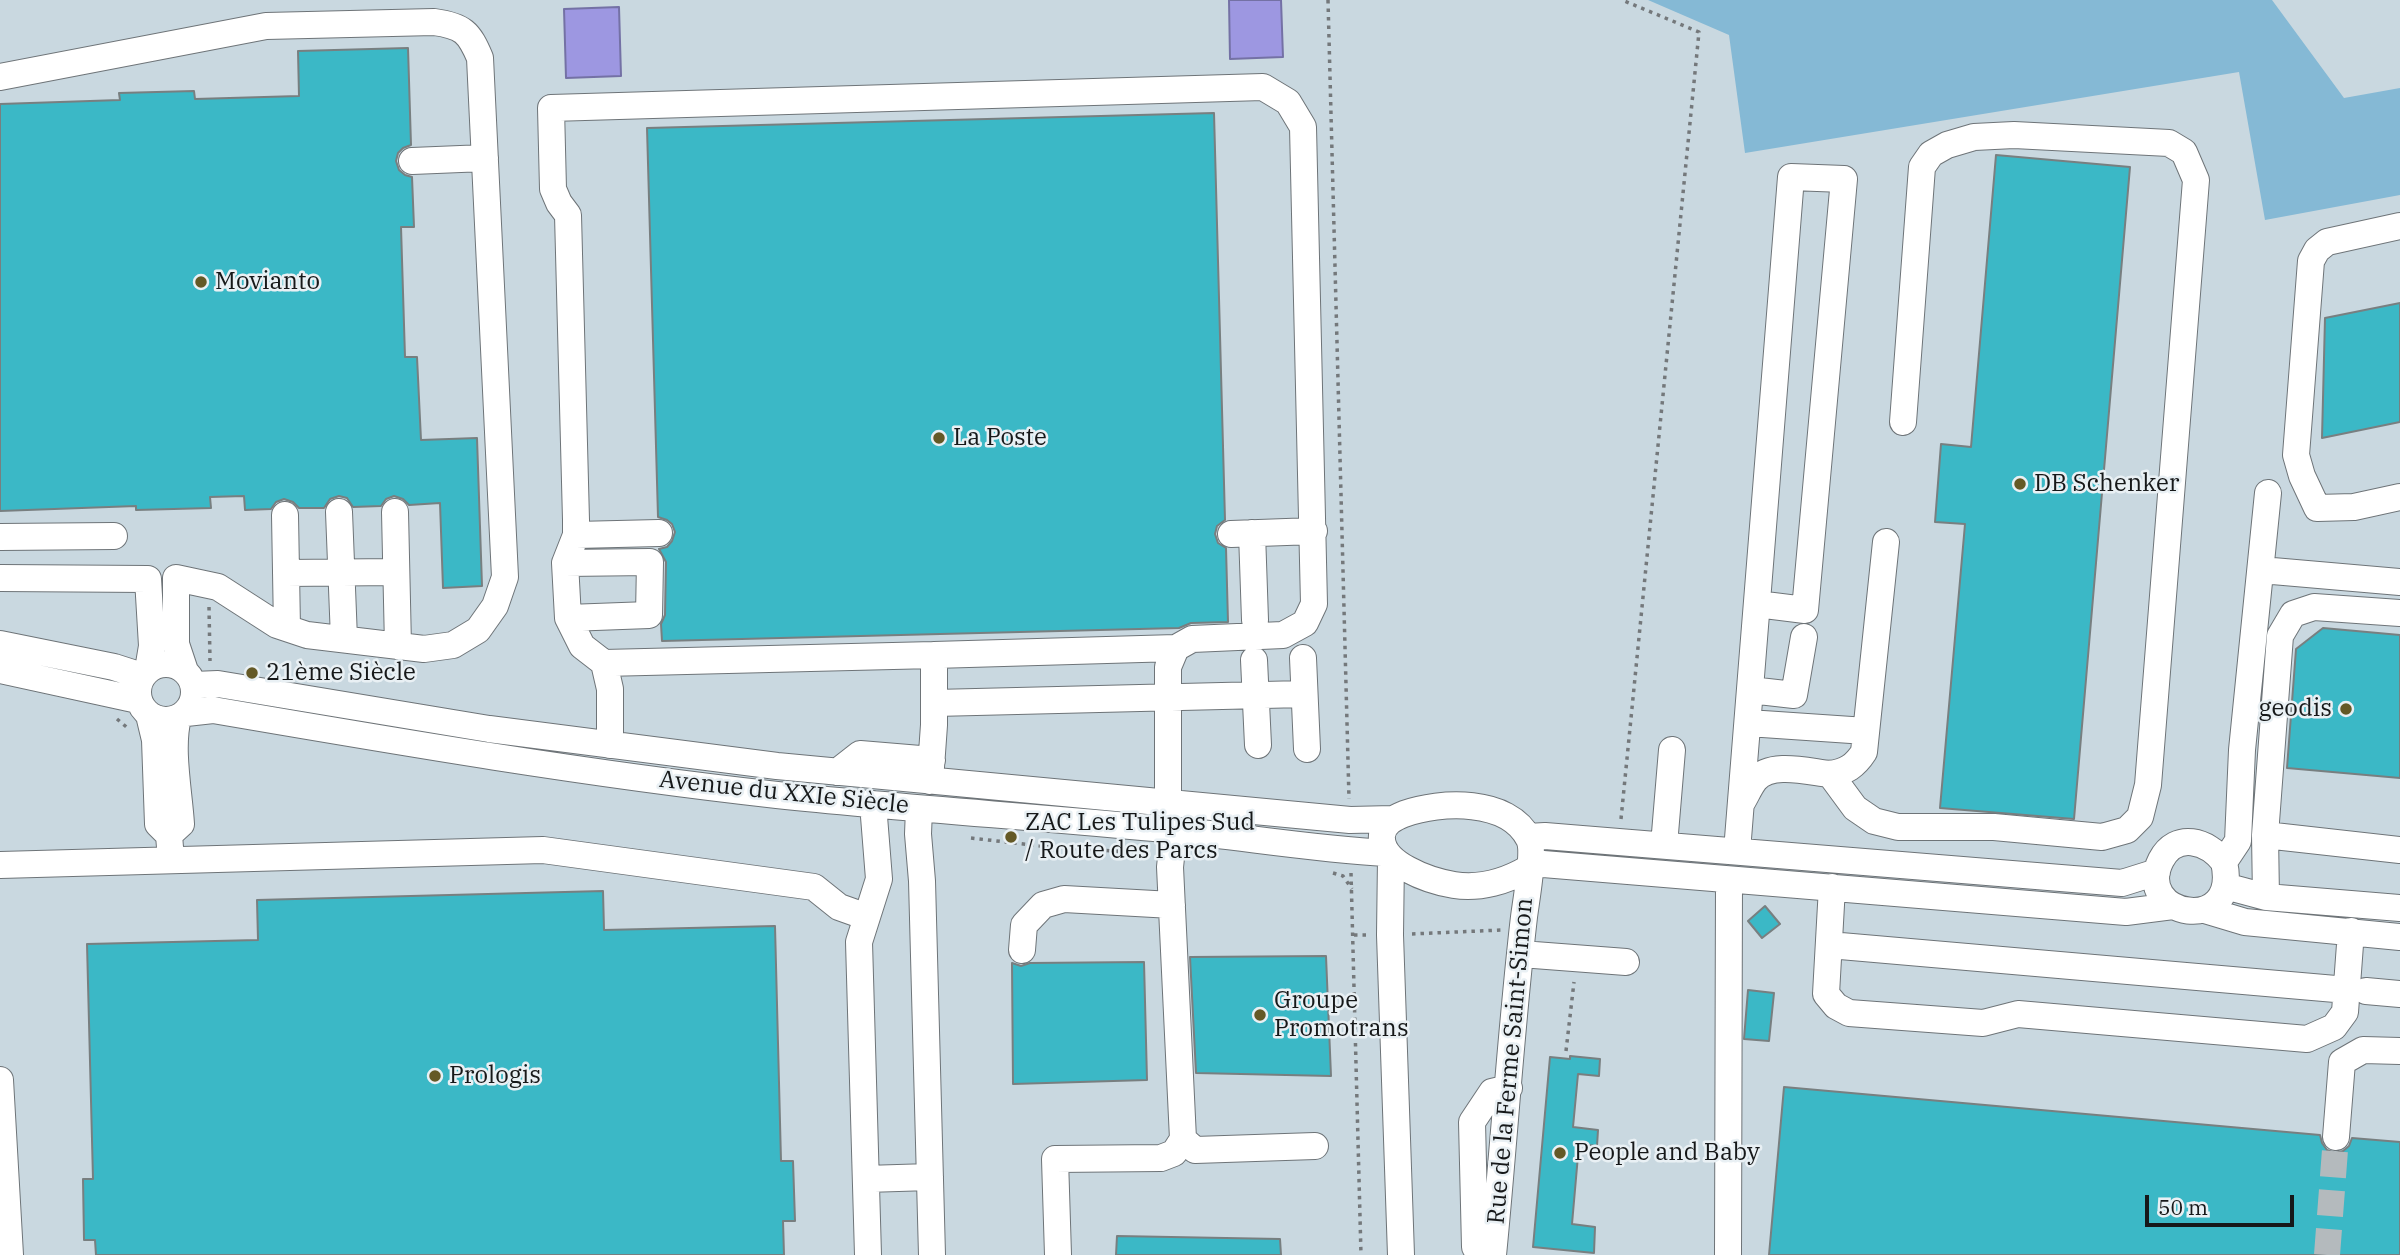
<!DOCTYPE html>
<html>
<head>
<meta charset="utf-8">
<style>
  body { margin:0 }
  #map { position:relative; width:2400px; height:1255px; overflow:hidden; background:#dce2e6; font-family:"IBM Plex Serif",serif }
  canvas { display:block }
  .scale { position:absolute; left:2145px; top:1195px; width:149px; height:32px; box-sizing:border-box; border:4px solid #161819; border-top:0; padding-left:9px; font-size:21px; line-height:24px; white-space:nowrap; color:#161819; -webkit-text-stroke:5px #e9f0f4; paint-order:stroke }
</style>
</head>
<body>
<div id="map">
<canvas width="2400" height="1255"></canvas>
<div class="scale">50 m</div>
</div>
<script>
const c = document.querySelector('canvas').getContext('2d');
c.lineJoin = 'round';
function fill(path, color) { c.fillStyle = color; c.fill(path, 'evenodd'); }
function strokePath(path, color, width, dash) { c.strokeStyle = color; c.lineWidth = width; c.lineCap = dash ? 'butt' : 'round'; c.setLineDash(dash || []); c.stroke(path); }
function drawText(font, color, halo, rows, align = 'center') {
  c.font = font + ' "IBM Plex Serif",serif'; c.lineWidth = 5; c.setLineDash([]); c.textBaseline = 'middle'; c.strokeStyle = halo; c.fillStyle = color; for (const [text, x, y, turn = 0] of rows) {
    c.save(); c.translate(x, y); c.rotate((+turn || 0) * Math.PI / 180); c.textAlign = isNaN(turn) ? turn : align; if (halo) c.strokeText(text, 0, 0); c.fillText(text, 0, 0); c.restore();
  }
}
const built = new Path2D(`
  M0 0H2400V1255H0Z`);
const green = new Path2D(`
  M1648 0H2272L2344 98 2400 88V195L2265 220 2239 72 1745 153 1729 35Z`);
const water = new Path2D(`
  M1229 0H1281L1283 57 1230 59Z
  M619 7 621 76 566 78 564 9Z`);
const building = new Path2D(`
  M408 48 411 145 403 148 398 153 396 161 399 170 405 175 412 177 414 227H401L405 357H417L421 440 477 438 482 586 443 588 440 503 409 505 403 499 394 496 386 499 381 506 353 507 347 498 339 496 330 499 324 508H299L293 502 284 499 276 502 271 509 245 510 244 496 210 497 211 508 136 510V506L0 511V104L120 100 119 93 194 91 195 99 299 96 298 51Z
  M1214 113 1225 520 1217 526 1215 534 1218 543 1226 548 1228 622 1191 623 1179 628 662 641 661 624 665 615 666 562 659 549 667 547 672 541 675 532 672 524 667 520 658 517 647 128Z
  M1996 155 2130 167 2074 819 1940 808 1965 524 1935 522 1941 444 1971 447Z
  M2400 303V422L2322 438 2325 318Z
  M2323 628 2400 635V778L2287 768 2296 649Z
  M603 891 604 930 775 926 781 1161H793L795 1221H783L784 1255H96L95 1240H84L83 1179H93L87 944 258 940 257 900Z
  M1765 906 1780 924 1762 938 1748 921Z
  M1326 956 1331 1076 1196 1073 1190 957Z
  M1144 962 1147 1080 1013 1084 1012 963 1021 966 1030 963Z
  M1748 990 1774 993 1769 1041 1744 1039Z
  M1570 1056 1600 1059 1599 1076 1578 1074 1573 1127 1598 1130 1597 1146 1579 1144 1572 1224 1595 1227 1594 1253 1533 1247 1550 1057 1570 1059Z
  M1784 1087 2320 1135 2322 1143 2327 1150 2335 1153 2343 1151 2349 1146 2352 1138 2400 1142V1255H1769Z
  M1117 1236 1280 1239 1281 1255H1116Z`);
const minorTunnel = new Path2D(`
  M2327 1255 2336 1137`);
const path = new Path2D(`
  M1328 0 1349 799
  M209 607 210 661
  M117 719 130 730
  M1621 819 1699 32 1622 0
  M971 838 1049 847 1148 853
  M1333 873 1343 876 1352 889
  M1351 873 1361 1255
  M1412 934 1502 930
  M1354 935H1369
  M1566 1051 1574 982`);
const minor = new Path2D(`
  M0 77 266 26 434 22C463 26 469 32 480 58L505 577 495 606 478 630 453 645 424 649 307 635 277 625 218 587 176 578V644L185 671
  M412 161 485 158
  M2400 226 2327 242 2317 250 2311 261 2296 455 2302 476 2317 508 2354 507 2400 497
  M339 512 344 639
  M395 512 398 646
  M285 515 287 628
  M1252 533 1255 620
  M1231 534 1314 531
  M576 535 659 533
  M0 537 114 536
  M565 563 650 562 649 615 568 618
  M2261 570 2400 582
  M286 573 396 572
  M0 578 148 579 152 646 148 670
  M2400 613 2314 607 2293 614 2280 636 2265 835 2400 850
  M0 644 114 667 142 676
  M934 655 1176 648
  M1303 658 1307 749
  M1254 660 1258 745
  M604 663 934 655V725L930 781
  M138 692a28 28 0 1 1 56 0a28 28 0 1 1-56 0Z
  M0 670 138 700
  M194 685 218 684 489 729 777 766 1350 820 1393 819
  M1750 690 1794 695 1804 637
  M935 703 1304 694
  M186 713 213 710C400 742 587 774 777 795 909 809 1041 817 1173 830 1244 837 1315 849 1386 853
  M149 715 155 740 158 824 169 835 171 860
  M1748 723 1866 731
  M610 745V689L604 663 582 646 568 618 565 563 576 535V520L568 215 559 203 553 189 551 108 1263 87 1288 102 1303 127 1314 604 1305 623 1283 635 1192 639 1176 648 1168 667V804
  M837 772 860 754 932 760
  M1830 774C1846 772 1855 766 1864 752L1886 542
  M1741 804C1746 796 1750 786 1755 780 1771 761 1809 772 1830 774L1855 808 1874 821 1898 827H1994L2102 837 2127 830 2140 817 2148 785 2196 180 2184 152 2169 143 2014 135 1974 137 1947 145 1931 154 1922 167 1903 422
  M919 809 918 834 922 881 932 1255
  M169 835 181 824C179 792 170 748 178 718
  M2265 835 2266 897
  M1528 837 1545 836 2122 883 2157 872
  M1664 845 1672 750
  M1737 851 1791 177 1844 179 1805 610 1757 604
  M1391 858 1390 935 1401 1255
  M2224 862C2208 841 2176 831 2161 860 2132 917 2241 937 2224 862L2238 841 2242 750 2268 493
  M1531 863 2126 912 2173 906
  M0 865 543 850 814 887 839 907 867 917
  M2225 886 2266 897 2400 908
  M1832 887 1826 994 1836 1006 1849 1013 1983 1023 2018 1014 2307 1039 2334 1027 2345 1012 2351 931
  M2205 910 2245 922 2400 937
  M1829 945 2347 990
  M1022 950 1024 925 1043 905 1064 899 1172 905
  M1521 954 1626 962
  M2366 991 2400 994
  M0 1080 10 1255
  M2336 1137 2342 1062 2363 1050 2400 1051
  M1183 1139 1195 1150 1315 1146
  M866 1179 930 1177
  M868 1255 859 942 879 879 873 804
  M1058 1255 1055 1159 1161 1158 1174 1153 1183 1139 1170 867 1174 830
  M1480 1255 1475 1247 1472 1122 1492 1092 1509 1088
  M1493 1255C1504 1143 1511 1029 1524 917 1526 901 1535 851 1529 839 1509 798 1440 801 1404 814 1394 818 1384 823 1382 835 1379 864 1430 881 1454 885 1480 889 1507 881 1529 868
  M1728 1255 1729 880`);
const markers = [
  [201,282,7,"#645926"],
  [939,438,7,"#645926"],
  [2020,484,7,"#645926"],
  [252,673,7,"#645926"],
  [2346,709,7,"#645926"],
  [1011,837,7,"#645926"],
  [1260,1015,7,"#645926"],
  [435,1076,7,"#645926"],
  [1560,1153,7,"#645926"]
];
const poiNames = [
  ["Movianto",215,282],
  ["La Poste",953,438],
  ["DB Schenker",2034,484],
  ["21ème Siècle",266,673],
  ["geodis",2332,709,"right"],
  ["ZAC Les Tulipes Sud",1025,823],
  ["/ Route des Parcs",1025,851],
  ["Groupe",1274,1001],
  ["Promotrans",1274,1029],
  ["Prologis",449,1076],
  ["People and Baby",1574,1153]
];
const streetNames = [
  ["Avenue du XXIe Siècle",784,793,6],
  ["Rue de la Ferme Saint-Simon",1511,1061,-85]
];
fill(built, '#c9d8e0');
fill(green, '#85b9d5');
fill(water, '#9d97e1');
strokePath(water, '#7471a5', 2);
fill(building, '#3bb8c6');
strokePath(building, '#787f80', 2);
strokePath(minorTunnel, '#b4babd', 26, [26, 13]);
strokePath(minor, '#6e7478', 28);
strokePath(path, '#74787b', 3.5, [3.5, 5]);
strokePath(minor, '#fff', 26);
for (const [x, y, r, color] of markers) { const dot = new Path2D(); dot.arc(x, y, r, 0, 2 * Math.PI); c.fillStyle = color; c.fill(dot); strokePath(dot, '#e9f0f4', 2.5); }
drawText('24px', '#161819', '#e9f0f4', poiNames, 'left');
drawText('24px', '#161819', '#e9f0f4', streetNames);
</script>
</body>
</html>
